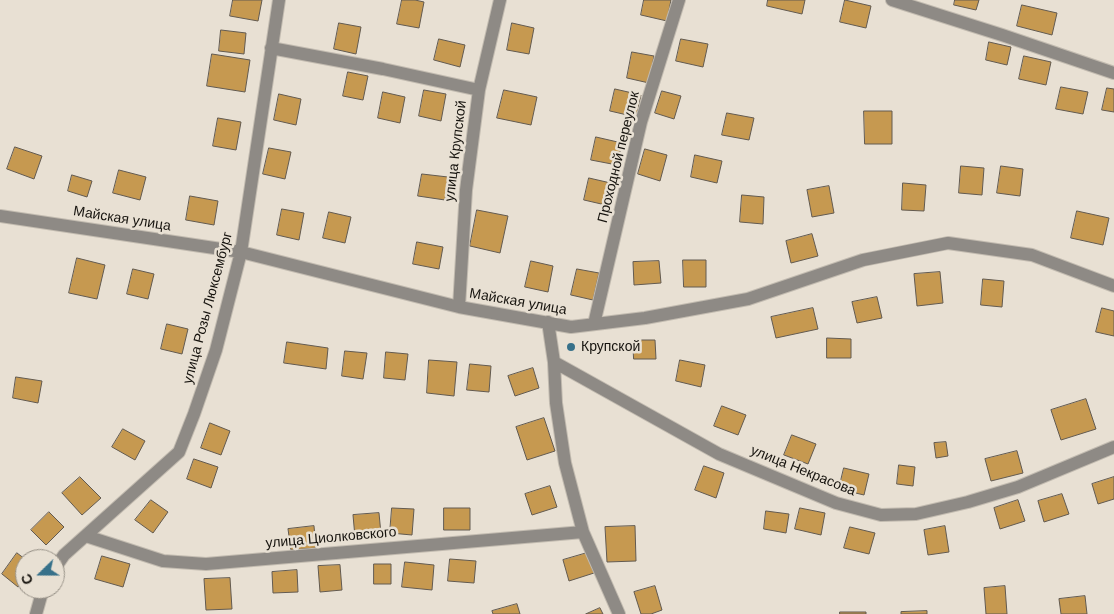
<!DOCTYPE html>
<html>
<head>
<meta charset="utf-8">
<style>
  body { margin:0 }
  #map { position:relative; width:1114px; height:614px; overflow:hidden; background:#e8e0d3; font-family:Arial,sans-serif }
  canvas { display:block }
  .north { position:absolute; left:15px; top:549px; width:50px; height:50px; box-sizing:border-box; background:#e8e0d3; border:1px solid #948e84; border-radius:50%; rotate:248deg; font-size:14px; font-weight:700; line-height:20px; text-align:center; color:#16130e }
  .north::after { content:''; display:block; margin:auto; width:18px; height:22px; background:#37718a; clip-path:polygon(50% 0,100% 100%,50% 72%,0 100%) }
</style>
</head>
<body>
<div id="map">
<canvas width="1114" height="614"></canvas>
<div class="north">С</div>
</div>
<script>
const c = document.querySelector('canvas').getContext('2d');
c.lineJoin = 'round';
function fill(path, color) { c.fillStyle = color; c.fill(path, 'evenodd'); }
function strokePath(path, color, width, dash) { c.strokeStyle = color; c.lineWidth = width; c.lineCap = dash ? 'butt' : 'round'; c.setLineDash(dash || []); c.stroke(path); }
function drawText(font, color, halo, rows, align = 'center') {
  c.font = font + ' Arial,sans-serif'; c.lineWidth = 5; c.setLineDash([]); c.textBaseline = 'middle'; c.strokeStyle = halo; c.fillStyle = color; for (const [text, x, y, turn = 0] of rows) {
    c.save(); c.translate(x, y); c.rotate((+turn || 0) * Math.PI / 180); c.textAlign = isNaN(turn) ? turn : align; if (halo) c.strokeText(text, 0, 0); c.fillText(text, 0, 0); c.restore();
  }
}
const building = new Path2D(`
  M233 0H262L258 21 230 16Z
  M402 0H415L424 2 419 28 397 24Z
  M644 0H671L667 21 641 15Z
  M768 0H805L802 14 767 6Z
  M845 0 871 6 866 28 840 22Z
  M955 0H979L976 10 954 5Z
  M1022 5 1057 13 1052 35 1017 26Z
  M339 23 361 27 356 54 334 49Z
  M512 23 534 28 529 54 507 50Z
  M221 30 246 33 244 54 219 51Z
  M439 39 465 45 460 67 434 60Z
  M681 39 708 44 703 67 676 61Z
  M989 42 1011 47 1007 65 986 60Z
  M632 52 654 56 649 83 627 78Z
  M212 54 250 60 245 92 207 86Z
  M1024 56 1051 62 1046 85 1019 79Z
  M348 72 368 76 363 100 343 96Z
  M1061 87 1088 92 1083 114 1056 109Z
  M1107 88 1114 89V112L1102 110Z
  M615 89 641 95 636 117 610 111Z
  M424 90 446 94 441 121 419 116Z
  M504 90 537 97 531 125 497 118Z
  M662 91 681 96 674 119 655 113Z
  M383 92 405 97 400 123 378 118Z
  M279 94 301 99 296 125 274 120Z
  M864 111H892V144H865Z
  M727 113 754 118 749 140 722 135Z
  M218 118 241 122 236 150 213 146Z
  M596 137 622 143 617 165 591 160Z
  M15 147 42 156 34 179 7 169Z
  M269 148 291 152 285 179 263 174Z
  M645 149 667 155 660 181 638 174Z
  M695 155 722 161 717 183 691 177Z
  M961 166 984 168 982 195 959 193Z
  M1001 166 1023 169 1020 196 997 193Z
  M119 170 146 177 140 200 113 193Z
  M422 174 448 177 445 200 418 196Z
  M72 175 92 181 87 197 68 191Z
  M589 178 615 184 610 206 584 200Z
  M903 183 926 185 924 211 902 210Z
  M829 186 834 213 812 217 807 190Z
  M742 195 764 197 763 224 740 222Z
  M190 196 218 201 214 225 186 220Z
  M282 209 304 213 299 240 277 235Z
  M477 210 508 216 500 253 470 246Z
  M1077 211 1109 218 1103 245 1071 238Z
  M329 212 351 217 345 243 323 238Z
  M812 234 818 256 791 263 786 241Z
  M417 242 443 247 439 269 413 264Z
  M77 258 105 265 97 299 69 293Z
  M683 260H706V287H684Z
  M531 261 553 266 548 292 525 287Z
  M659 261 661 283 634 285 633 262Z
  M133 269 154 274 148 299 127 294Z
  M577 269 599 273 593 300 571 295Z
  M940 272 943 303 917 306 914 274Z
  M983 279 1004 281 1002 307 981 305Z
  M877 297 882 318 857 323 852 302Z
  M813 308 818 329 776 338 771 317Z
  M1102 308 1114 311V336L1096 332Z
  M167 324 188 329 182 354 161 349Z
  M827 338 851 339V358H827Z
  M633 340H655L656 359H634Z
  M287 342 328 348 326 369 284 363Z
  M345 351 367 353 363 379 342 376Z
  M386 352 408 354 405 380 384 378Z
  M429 360 457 362 454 396 427 393Z
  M680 360 705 365 701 387 676 381Z
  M470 364 491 366 489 392 467 390Z
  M533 368 539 388 515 396 508 376Z
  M16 377 42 381 38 403 13 398Z
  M1086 399 1096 429 1061 440 1051 410Z
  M722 406 746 415 738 435 714 426Z
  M544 418 555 451 527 460 516 427Z
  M210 423 230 431 221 455 201 448Z
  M123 429 145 441 135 460 112 447Z
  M792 435 816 444 808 464 784 455Z
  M946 442 948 456 936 458 934 443Z
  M1017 451 1023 473 991 481 985 459Z
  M194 459 218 467 211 488 187 479Z
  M899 465 915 467 913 486 897 484Z
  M704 466 724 473 716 498 695 490Z
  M844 468 869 474 864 495 839 489Z
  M80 477 101 498 82 515 62 493Z
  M1114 477V499L1098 504 1092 484Z
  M550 486 557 507 532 515 525 494Z
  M1062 494 1069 514 1044 522 1038 501Z
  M151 500 168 512 153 533 135 520Z
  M1018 500 1025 521 1000 529 994 508Z
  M392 508 414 509 412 535 390 533Z
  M444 508H470V530H444Z
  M800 508 825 513 821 535 795 529Z
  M766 511 789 514 786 533 764 529Z
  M49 512 64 527 46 545 31 530Z
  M379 513 381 534 355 537 353 515Z
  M314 526 316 548 291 550 288 529Z
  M635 526 636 561 607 562 605 527Z
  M945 526 949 552 928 555 924 530Z
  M850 527 875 533 869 554 844 548Z
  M17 553 25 559V578L18 587 2 574Z
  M587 553 594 573 569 581 563 560Z
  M102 556 130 564 123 587 95 579Z
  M450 559 476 561 474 583 448 581Z
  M405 562 434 565 432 590 402 587Z
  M374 564H391V584H374Z
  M340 565 342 590 320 592 318 566Z
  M297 570 298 592 273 593 272 572Z
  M230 578 232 609 206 610 204 579Z
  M655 586 662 610 651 614H641L634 592Z
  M1005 586 1007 614H986L984 588Z
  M1085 596 1087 614H1061L1059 599Z
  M517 604 520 614H493L492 611Z
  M600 608 603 614H586Z
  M927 611V614H901V612Z
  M840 612H866V614H840Z`);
const minor = new Path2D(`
  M892 0 1002 35 1114 73
  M271 48 383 69 479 90
  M0 216 241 252 459 307 571 327 645 318 748 299 863 260 948 243 1032 255 1114 286
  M459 307 466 190 479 90 500 0
  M548 322 554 362 556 403 565 463 583 532 619 614
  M594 324 641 122 679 0
  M554 362 719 454 836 503 881 515 916 514 968 502 1018 487 1114 447
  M86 536 163 561 206 564 583 532
  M55 568 64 555 179 452 194 414 216 350 241 252 279 0
  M36 614 43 589`);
const markers = [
  [571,347,5,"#37718a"]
];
const streetNames = [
  ["улица Крупской",456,151,-83],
  ["Проходной переулок",619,157,-76],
  ["Майская улица",122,219,9],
  ["Майская улица",518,302,10],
  ["улица Розы Люксембург",208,308,-75],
  ["улица Некрасова",803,471,22],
  ["улица Циолковского",331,538,-5]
];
const poiNames = [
  ["Крупской",581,347]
];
fill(building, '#c69950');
strokePath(building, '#625a50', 1);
strokePath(minor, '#c2bbb0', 14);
strokePath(minor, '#8e8a85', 12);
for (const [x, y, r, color] of markers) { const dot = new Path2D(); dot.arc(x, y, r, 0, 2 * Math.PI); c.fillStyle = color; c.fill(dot); strokePath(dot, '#e8e0d3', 2); }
drawText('14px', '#16130e', '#e8e0d3', streetNames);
drawText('14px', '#16130e', '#e8e0d3', poiNames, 'left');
</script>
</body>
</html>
